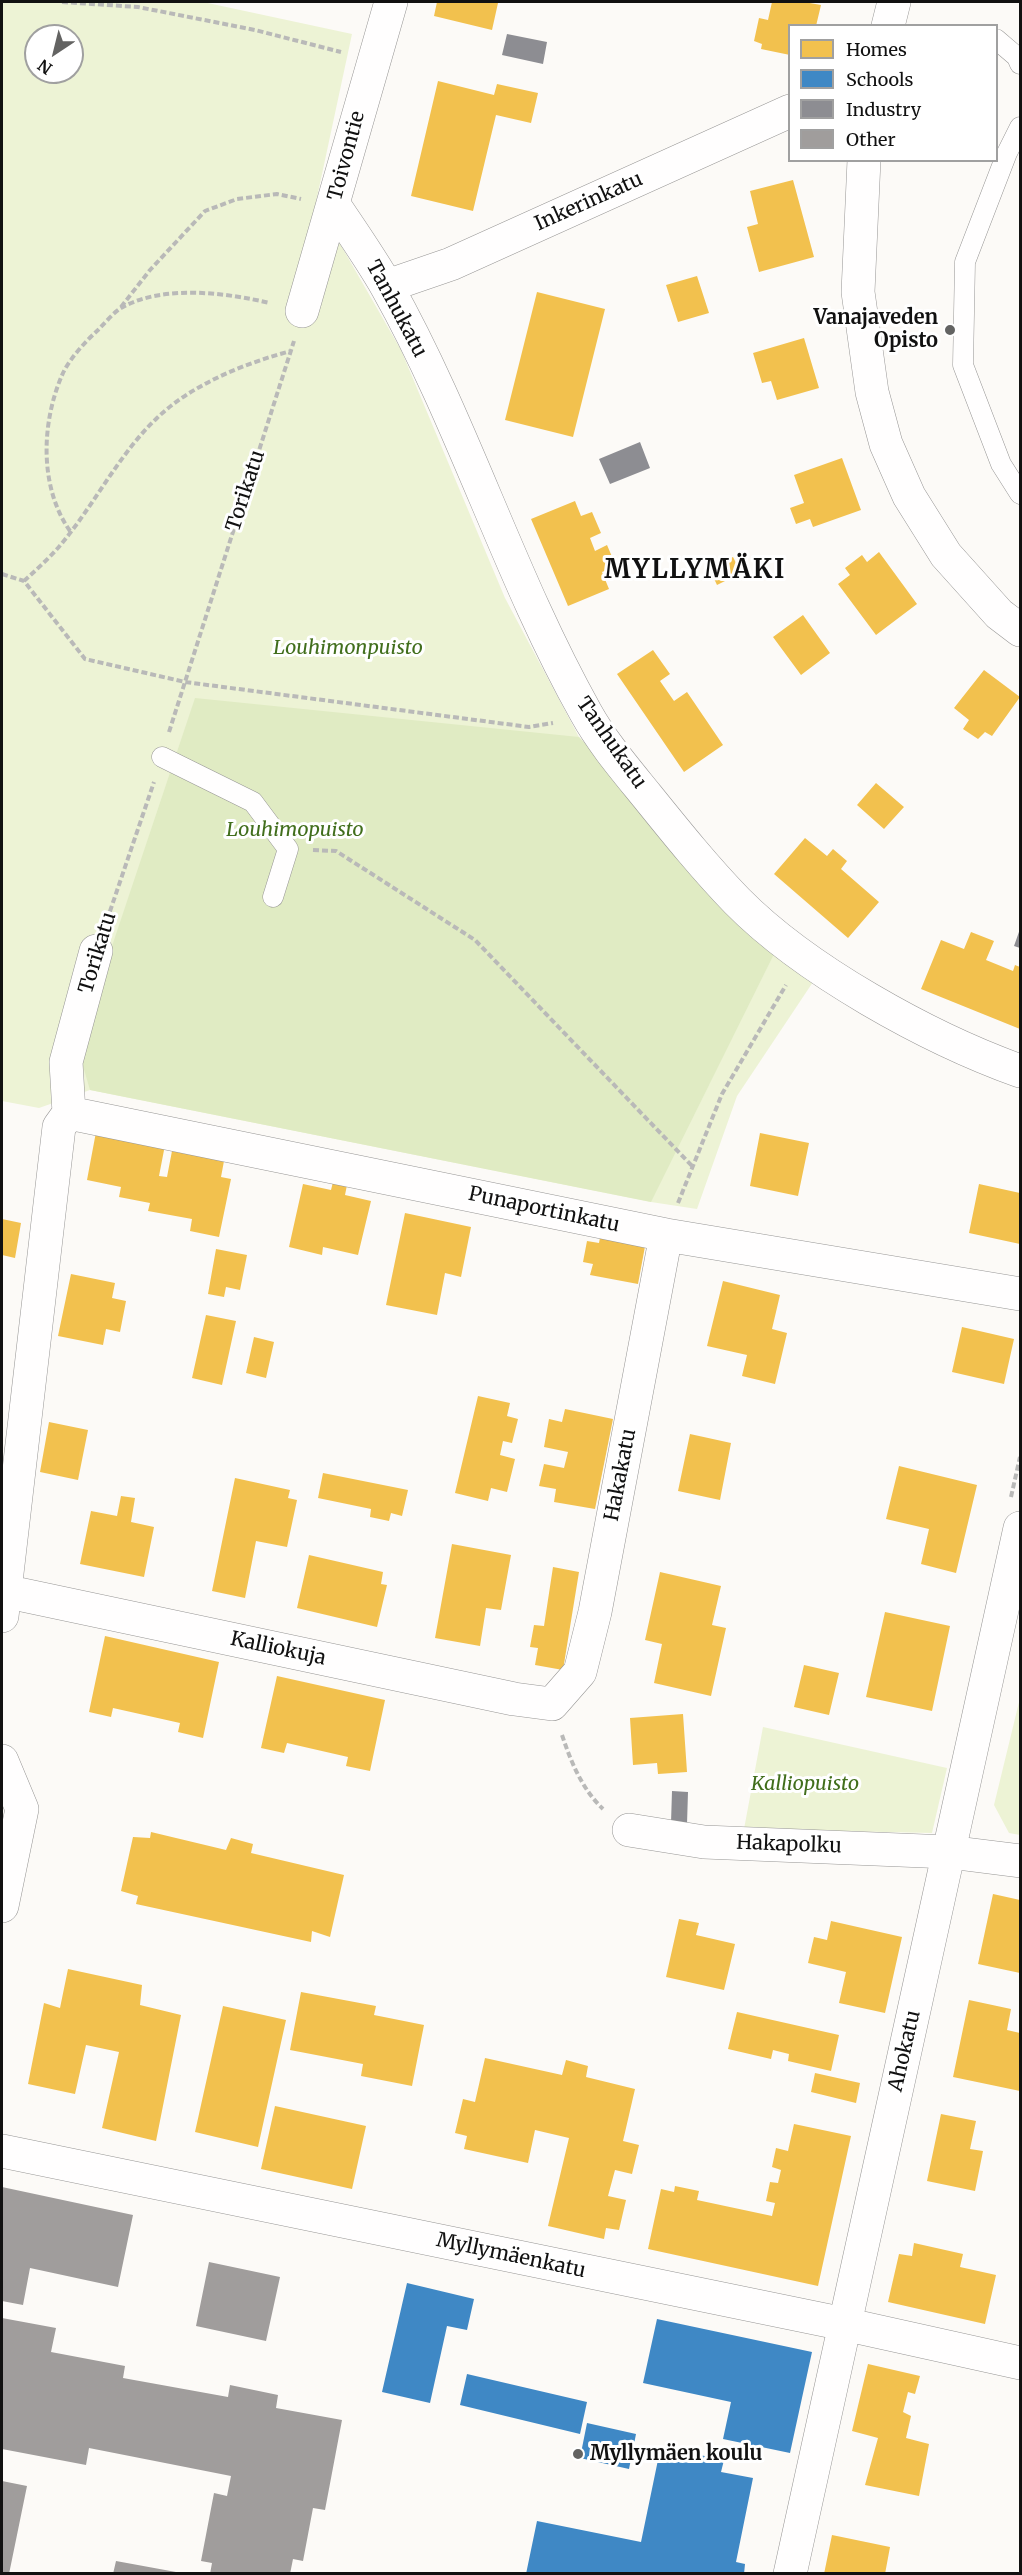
<!DOCTYPE html>
<html>
<head>
<meta charset="utf-8">
<style>
  body { margin:0 }
  #map { position:relative; width:1022px; height:2575px; overflow:hidden; background:#fcfaf7; font-family:Merriweather,serif }
  canvas { display:block }
  .frame { position:absolute; inset:0; border:3px solid #111; pointer-events:none }
  .legend { position:absolute; left:788px; top:24px; width:210px; height:138px; box-sizing:border-box; background:#fff; border:2px solid #a0a0a0; margin:0; padding:8px 10px; list-style:none; font-size:18px; color:#111 }
  .legend li { display:flex; align-items:center; gap:12px; height:30px }
  .legend b { width:30px; border:2px solid #a0a0a0 }
  .north { position:absolute; left:24px; top:24px; width:60px; height:60px; box-sizing:border-box; background:#fff; border:2px solid #a0a0a0; border-radius:50%; rotate:215deg; font-size:16px; font-weight:700; line-height:24px; text-align:center; color:#111 }
  .north::after { content:''; display:block; margin:auto; width:21px; height:27px; background:#636362; clip-path:polygon(50% 0,100% 100%,50% 72%,0 100%) }
</style>
</head>
<body>
<div id="map">
<canvas width="1022" height="2575"></canvas>
<div class="frame"></div>
<ul class="legend">
<li><b style="height:16px;background:#f2c14e"></b>Homes</li>
<li><b style="height:16px;background:#3f88c5"></b>Schools</li>
<li><b style="height:16px;background:#8d8d92"></b>Industry</li>
<li><b style="height:16px;background:#a09d9c"></b>Other</li>
</ul>
<div class="north">N</div>
</div>
<script>
const c = document.querySelector('canvas').getContext('2d');
c.lineJoin = 'round';
function fill(path, color) { c.fillStyle = color; c.fill(path, 'evenodd'); }
function strokePath(path, color, width, dash) { c.strokeStyle = color; c.lineWidth = width; c.lineCap = dash ? 'butt' : 'round'; c.setLineDash(dash || []); c.stroke(path); }
function drawText(font, color, halo, rows, align = 'center') {
  c.font = font + ' Merriweather,serif'; c.lineWidth = 6; c.setLineDash([]); c.textBaseline = 'middle'; c.strokeStyle = halo; c.fillStyle = color; for (const [text, x, y, turn = 0] of rows) {
    c.save(); c.translate(x, y); c.rotate((+turn || 0) * Math.PI / 180); c.textAlign = isNaN(turn) ? turn : align; if (halo) c.strokeText(text, 0, 0); c.fillText(text, 0, 0); c.restore();
  }
}
const green = new Path2D(`
  M2 2H203L352 34 316 202 401 350 505 598 579 737 817 976 737 1096 697 1209 651 1202 90 1090 39 1108 2 1101ZM36 36H72V72H36Z
  M1020 1698V1835L1009 1833 994 1805Z
  M763 1727 947 1768 932 1833 744 1829Z`);
const forest = new Path2D(`
  M195 698 579 737 775 952 651 1202 90 1090 81 1059 99 985Z`);
const homes = new Path2D(`
  M437 2 498 3 492 30 434 16Z
  M772 2H804L821 5 816 26H790V55L761 49 762 44 754 41 759 18 768 20Z
  M438 81 494 95 497 84 538 93 531 123 496 115 473 211 411 196Z
  M793 180 814 257 759 272 747 227 758 224 750 191Z
  M697 276 709 313 678 322 666 285Z
  M537 292 605 309 573 437 505 420Z
  M804 338 819 388 777 400 771 381 762 383 753 353Z
  M842 458 861 510 813 527 810 519 796 524 790 508 804 503 794 475Z
  M575 501 581 516 592 512 601 533 590 538 595 551 607 545 616 566 602 572 609 589 568 606 531 519Z
  M879 552 917 604 876 635 838 584 850 575 845 568 862 555 867 562Z
  M733 557 741 573 717 585 709 568Z
  M803 615 830 653 801 675 773 637Z
  M653 650 670 674 660 681 674 701 687 692 723 745 684 772 617 674Z
  M984 670 1020 697 992 736 985 732 978 739 963 729 969 720 954 708Z
  M876 783 904 807 884 829 857 805Z
  M805 838 827 856 833 849 847 861 841 869 879 902 848 938 774 874Z
  M971 932 994 941 986 960 1013 971 1015 965 1020 967V1029L921 989 941 940 964 949Z
  M96 1132 165 1145 159 1176 167 1177 172 1151 224 1161 221 1177 231 1179 219 1237 190 1231 192 1219 148 1211 150 1203 119 1197 121 1187 87 1180Z
  M760 1133 809 1143 798 1196 750 1186Z
  M333 1182 347 1185 345 1195 371 1201 358 1255 323 1247 322 1255 289 1247 303 1184 331 1190Z
  M979 1184 1020 1193V1244L969 1233Z
  M405 1213 471 1227 461 1277 445 1273 437 1315 386 1305Z
  M2 1219 21 1223 15 1258 2 1255Z
  M601 1232 646 1241 638 1284 590 1275 593 1264 583 1262 587 1241 599 1243Z
  M216 1249 247 1255 240 1290 226 1287 224 1297 208 1294Z
  M71 1274 115 1283 112 1298 126 1301 120 1332 106 1329 103 1345 58 1336Z
  M723 1281 780 1295 772 1329 787 1333 775 1384 742 1376 747 1355 707 1346Z
  M206 1315 236 1321 222 1385 192 1378Z
  M962 1327 1014 1339 1004 1384 952 1372Z
  M254 1337 274 1342 266 1378 246 1373Z
  M478 1396 510 1403 507 1416 518 1419 512 1443 503 1441 500 1455 515 1459 507 1492 491 1488 488 1501 455 1493Z
  M565 1409 613 1419 595 1509 554 1502 556 1489 539 1486 544 1464 564 1468 568 1452 544 1447 549 1419 562 1422Z
  M49 1422 88 1430 78 1480 40 1472Z
  M690 1434 731 1443 720 1500 678 1491Z
  M899 1466 977 1485 956 1573 921 1564 929 1529 886 1519Z
  M323 1473 408 1490 402 1516 391 1513 389 1521 370 1517 371 1509 318 1498Z
  M235 1478 290 1490 288 1498 297 1500 287 1547 256 1541 245 1598 212 1591Z
  M121 1496 135 1498 131 1522 154 1527 144 1577 80 1564 91 1511 117 1516Z
  M452 1544 511 1555 501 1610 486 1608 480 1646 435 1638Z
  M309 1555 383 1572 381 1584 387 1585 377 1627 297 1608Z
  M553 1567 579 1572 563 1670 535 1665 538 1648 530 1647 534 1625 544 1626Z
  M660 1572 721 1586 712 1625 726 1628 711 1696 654 1683 662 1644 645 1640Z
  M885 1612 950 1626 932 1711 866 1697Z
  M105 1636 219 1662 203 1738 178 1732 180 1723 113 1708 111 1717 89 1712Z
  M804 1665 839 1673 829 1715 794 1707Z
  M277 1676 385 1700 370 1771 346 1766 348 1757 287 1743 284 1753 261 1748Z
  M683 1714 687 1772 658 1774 657 1763 633 1765 630 1718Z
  M151 1832 226 1850 231 1838 253 1844 251 1853 344 1875 330 1937 312 1931 311 1942 136 1904 138 1896 121 1891 133 1837 150 1838Z
  M993 1894 1020 1900V1973L978 1964Z
  M679 1919 699 1923 696 1935 735 1944 724 1990 666 1977Z
  M831 1921 902 1937 885 2013 839 2003 846 1972 808 1963 814 1937 827 1940Z
  M68 1969 142 1985 140 2005 181 2015 156 2141 102 2128 119 2052 86 2045 75 2094 28 2084 44 2003 60 2008Z
  M301 1992 376 2006 374 2015 424 2025 412 2086 361 2076 363 2064 290 2050Z
  M969 2000 1011 2009 1007 2030 1020 2033V2091L953 2077Z
  M223 2006 286 2020 258 2147 195 2132Z
  M737 2012 839 2035 831 2071 788 2061 789 2054 773 2050 771 2059 728 2049Z
  M485 2058 562 2075 566 2060 588 2066 586 2077 635 2089 623 2141 639 2145 632 2174 615 2170 608 2196 626 2200 619 2230 606 2228 604 2239 548 2226 569 2138 535 2130 528 2163 464 2149 467 2136 455 2133 463 2099 475 2102Z
  M815 2073 860 2083 856 2103 811 2092Z
  M275 2106 366 2126 352 2189 261 2169Z
  M941 2114 976 2121 970 2149 983 2151 975 2191 927 2181Z
  M794 2124 851 2136 818 2286 648 2249 661 2189 674 2192 675 2186 699 2191 697 2200 772 2216 775 2203 766 2201 770 2182 778 2183 781 2170 772 2167 776 2148 788 2151Z
  M914 2243 963 2254 960 2267 996 2275 985 2324 888 2302 899 2254 912 2256Z
  M868 2364 920 2376 915 2394 908 2392 903 2412 911 2416 906 2438 929 2444 919 2496 865 2485 878 2438 852 2431Z
  M832 2535 890 2547 885 2574H824Z`);
const schools = new Path2D(`
  M407 2283 474 2299 467 2330 447 2326 430 2403 382 2392Z
  M657 2319 812 2352 790 2453 723 2439 731 2402 643 2383Z
  M467 2374 587 2402 580 2434 460 2405Z
  M587 2423 636 2434 629 2469 580 2458Z
  M695 2454 724 2460 721 2472 753 2478 736 2562 745 2564 744 2574H526L537 2521 641 2542 659 2455 693 2461Z`);
const industry = new Path2D(`
  M507 34 547 42 543 64 502 55Z
  M640 442 650 468 610 484 599 459Z
  M1020 929V948L1014 946Z
  M672 1791 688 1792 687 1824 671 1823Z`);
const building = new Path2D(`
  M2 2187 133 2215 118 2287 30 2268 23 2305 2 2301Z
  M209 2262 280 2277 266 2341 196 2326Z
  M2 2318 56 2328 51 2352 125 2366 123 2378 228 2397 230 2385 278 2395 276 2408 342 2420 325 2510 313 2508 303 2561 293 2559 290 2574H210L212 2563 201 2561 214 2493 227 2496 231 2476 89 2448 86 2465 2 2449Z
  M2 2481 27 2486 9 2574H2Z
  M116 2561 176 2572 175 2574H113Z`);
const path = new Path2D(`
  M62 2 138 7 255 30 341 52
  M121 307 150 270 205 211 237 199 277 194 301 199
  M70 531C39 487 41 422 63 373 70 358 86 341 98 330 105 323 113 313 121 308 163 284 226 293 270 303
  M2 574 24 581 85 659 185 682 529 727 553 723
  M24 581C35 571 47 560 57 549 93 508 117 456 157 418 191 385 245 363 291 351
  M169 732 294 341
  M313 850 336 851 475 940 693 1167
  M107 920 154 782
  M678 1203 722 1094 786 985
  M1011 1497 1020 1457
  M562 1735C571 1762 582 1789 603 1809`);
const lane = new Path2D(`
  M996 39 1017 57 1020 64
  M1020 127 1007 153 965 262 963 365 1001 464 1020 494
  M162 757 253 802 288 849 273 897`);
const street = new Path2D(`
  M888 26 894 2
  M864 160 858 292 872 392 886 444 909 496 946 555 999 614 1020 630
  M334 205C352 232 371 259 387 287 464 424 509 576 586 713 602 742 626 770 647 796 676 832 705 868 737 901 805 970 928 1038 1020 1071
  M387 286 451 264 790 111
  M302 311 391 2
  M69 1113 666 1235 1020 1294
  M4 1591 514 1699 552 1704 580 1672 595 1612 666 1235
  M2 1616 59 1127 69 1113 66 1062 96 951
  M2 1761 22 1809 2 1906
  M629 1830 704 1842 949 1852 1020 1861
  M2 2151 844 2324 1020 2363
  M790 2574 1020 1528`);
const markers = [
  [950,330,6,"#636362"],
  [578,2454,6,"#636362"]
];
const streetNames = [
  ["Toivontie",347,156,-75],
  ["Inkerinkatu",589,202,-24],
  ["Tanhukatu",396,309,62],
  ["Torikatu",246,491,-72],
  ["Tanhukatu",611,743,55],
  ["Torikatu",98,953,-73],
  ["Punaportinkatu",544,1210,12],
  ["Hakakatu",621,1475,-79],
  ["Kalliokuja",278,1649,12],
  ["Hakapolku",789,1845,2],
  ["Ahokatu",905,2051,-77],
  ["Myllymäenkatu",511,2256,12]
];
const poiNames = [
  ["Vanajaveden",938,318],
  ["Opisto",938,341],
  ["Myllymäen koulu",590,2454,"left"]
];
const parkNames = [
  ["Louhimonpuisto",348,648],
  ["Louhimopuisto",295,830],
  ["Kalliopuisto",805,1784]
];
const districtNames = [
  ["MYLLYMÄKI",695,571]
];
fill(green, '#edf3d5');
fill(forest, '#e0ebc3');
fill(homes, '#f2c14e');
fill(schools, '#3f88c5');
fill(industry, '#8d8d92');
fill(building, '#a09d9c');
strokePath(lane, '#979695', 21);
strokePath(street, '#979695', 34);
strokePath(path, '#b9b9b8', 4, [6, 3]);
strokePath(lane, '#fffefe', 20);
strokePath(street, '#fffefe', 33);
for (const [x, y, r, color] of markers) { const dot = new Path2D(); dot.arc(x, y, r, 0, 2 * Math.PI); c.fillStyle = color; c.fill(dot); strokePath(dot, '#fff', 2); }
drawText('20px', '#111', '#fff', streetNames);
drawText('bold 20px', '#111', '#fff', poiNames, 'right');
drawText('italic 20px', '#416e1c', '#fff', parkNames);
c.letterSpacing = '1.5px';
drawText('bold 26px', '#111', '#fff', districtNames);
c.letterSpacing = '0px';
</script>
</body>
</html>
